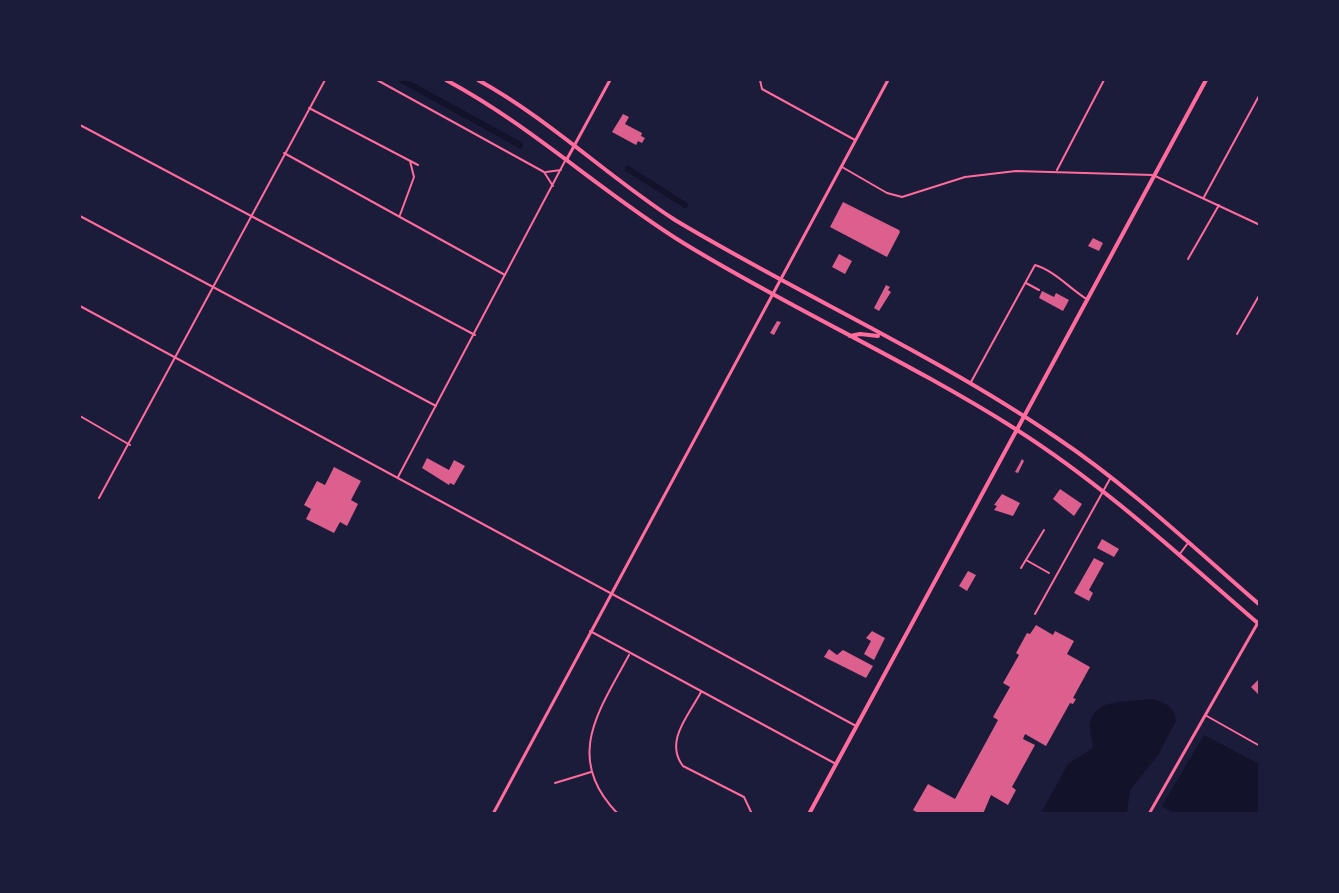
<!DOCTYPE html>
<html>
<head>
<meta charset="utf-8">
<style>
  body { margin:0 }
  #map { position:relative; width:1339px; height:893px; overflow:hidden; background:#1b1b3a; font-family:"Archivo Narrow",sans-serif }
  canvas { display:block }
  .frame { position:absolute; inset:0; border:81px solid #1b1b3a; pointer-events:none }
</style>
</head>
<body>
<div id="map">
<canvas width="1339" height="893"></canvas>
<div class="frame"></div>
</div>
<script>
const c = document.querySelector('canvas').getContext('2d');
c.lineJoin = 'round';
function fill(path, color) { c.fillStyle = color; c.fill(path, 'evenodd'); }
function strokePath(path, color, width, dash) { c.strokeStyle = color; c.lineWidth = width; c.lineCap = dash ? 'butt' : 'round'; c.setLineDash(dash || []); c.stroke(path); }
const water = new Path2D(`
  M1148 699C1162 700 1175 706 1176 721L1158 755 1130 790 1127 813H1041L1068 764 1093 748C1093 742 1090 735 1090 729 1089 697 1128 703 1148 699Z
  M1204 735 1259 764V813H1174L1162 806Z`);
const canal = new Path2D(`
  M402 80 520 145
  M628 169 685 205`);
const building = new Path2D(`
  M623 114 629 117 625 124 642 133 641 136 645 138 642 143 638 141 636 145 612 132Z
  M843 202 899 230 900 232 887 257 830 227Z
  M1093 238 1103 243 1099 251 1088 246Z
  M839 254 852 261 845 274 832 267Z
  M886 285 890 287 888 290 891 292 879 311 874 308Z
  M1042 291 1054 297 1056 293 1069 300 1063 311 1039 298Z
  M777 321 781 322 774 335 770 333Z
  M427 458 449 470 454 460 465 466 454 485 450 483 449 485 422 468Z
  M1022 459 1024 461 1018 473 1015 472Z
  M334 467 361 481 351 500 358 504 347 526 340 522 334 533 306 519 311 509 304 505 317 481 325 485Z
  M1060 489 1082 504 1074 516 1053 499Z
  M1002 494 1020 503 1013 516 994 510 997 506 994 505Z
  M1102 539 1119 549 1114 557 1097 548Z
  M1094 558 1104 563 1089 590 1093 593 1089 601 1074 593Z
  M968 571 976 575 967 591 959 586Z
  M1036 625 1053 635 1055 631 1074 641 1067 654 1090 667 1073 698 1076 699 1073 704 1070 703 1046 746 1025 734 1023 739 1035 745 1012 787 1016 790 1008 805 991 795 983 814H920L913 810 928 784 955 799 998 720 993 717 1010 687 1003 683 1019 655 1016 653 1027 633 1030 634Z
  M872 631 885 638 874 660 864 654 871 641 866 638Z
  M829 649 837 655 843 650 873 666 866 678 824 657Z
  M1260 678V696L1251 687Z`);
const minor = new Path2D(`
  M377 80 544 172 553 186
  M760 80 762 89 855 140
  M309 108 418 165
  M80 125 475 335
  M284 153 505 275
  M842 167 887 193 902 197 965 177 1016 171 1153 175 1260 225
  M1057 170 1104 80
  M546 172 561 170
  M1204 197 1260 94
  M400 215 414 177 410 161
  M80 216 436 406
  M1188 259 1219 205
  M1026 283 1039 290
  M80 306 856 726
  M1237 334 1260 294
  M971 382 1035 265C1055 271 1070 289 1088 300
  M80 416 130 445
  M398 477 565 161
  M99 498 325 80
  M1179 555 1188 543
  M1026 560 1049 573
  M1021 568 1044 530
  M1035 614 1111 477
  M590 631 836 764
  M701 692C689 715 664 741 683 766L744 797 752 814
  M1205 715 1260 746
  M555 783 591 772
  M618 814C563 758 599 711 629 655`);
const tertiary = new Path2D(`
  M567 159 610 80
  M493 814 888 80
  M1149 814 1260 619`);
const secondary = new Path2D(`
  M809 814 1206 80`);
const primary = new Path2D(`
  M446 80C532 126 602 193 685 244 793 310 910 362 1017 430 1105 486 1181 557 1260 625
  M478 80C549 119 607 176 675 220 800 295 936 355 1057 438 1130 487 1194 548 1260 605
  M850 336 860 334 878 336`);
fill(water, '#12122b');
strokePath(canal, '#12122b', 6);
fill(building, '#dd5f8e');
strokePath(minor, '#ff6b9d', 2);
strokePath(tertiary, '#ff6b9d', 3);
strokePath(secondary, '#ff6b9d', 4);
strokePath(primary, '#ff6b9d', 4);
</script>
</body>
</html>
